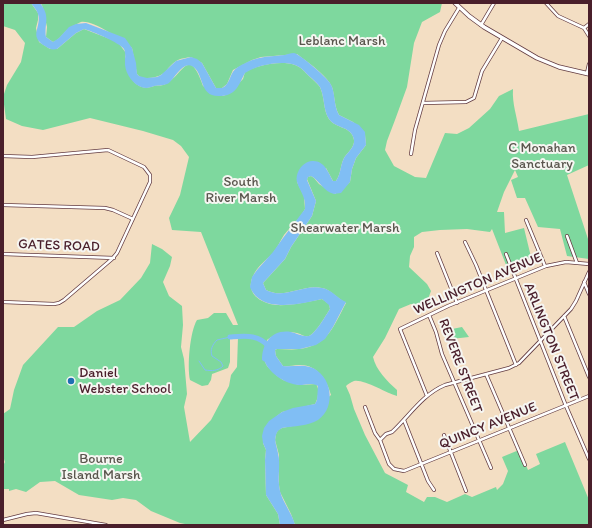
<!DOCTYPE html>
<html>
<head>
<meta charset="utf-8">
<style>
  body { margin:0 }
  #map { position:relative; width:592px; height:528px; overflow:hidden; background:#f3dec3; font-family:Itim,sans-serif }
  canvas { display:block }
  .frame { position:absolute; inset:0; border:4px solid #4a1f2b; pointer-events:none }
</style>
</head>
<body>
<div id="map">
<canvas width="592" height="528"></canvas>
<div class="frame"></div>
</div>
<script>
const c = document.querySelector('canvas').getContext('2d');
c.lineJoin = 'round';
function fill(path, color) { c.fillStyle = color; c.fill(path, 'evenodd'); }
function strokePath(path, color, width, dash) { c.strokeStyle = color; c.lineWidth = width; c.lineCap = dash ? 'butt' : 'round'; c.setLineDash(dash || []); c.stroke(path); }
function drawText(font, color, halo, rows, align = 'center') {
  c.font = font + ' Itim,sans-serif'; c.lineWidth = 4; c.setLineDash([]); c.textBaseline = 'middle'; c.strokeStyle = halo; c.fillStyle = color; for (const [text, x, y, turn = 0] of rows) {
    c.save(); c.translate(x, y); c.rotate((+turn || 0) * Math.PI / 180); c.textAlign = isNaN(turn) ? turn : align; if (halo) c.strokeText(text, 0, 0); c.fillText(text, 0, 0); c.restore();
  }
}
const green = new Path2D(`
  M4 3H31L38 13V20L36 28 39 42 50 49H57L76 33 84 29 115 41 120 45 126 53 125 57 134 82C140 88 146 89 154 86 157 85 160 86 163 85 182 79 188 42 203 86L223 96 228 94 243 79 245 72C257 65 281 60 295 65 301 67 305 72 309 76 313 80 317 83 320 87 325 98 323 110 329 119 336 129 352 126 354 140 355 147 347 153 344 158 340 166 341 174 336 181H333L326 168 297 182 304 196 305 209C300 219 291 226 284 235 280 241 278 247 273 253 266 260 257 267 253 276 245 293 260 303 276 305 290 306 308 302 322 299L329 304 330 309C326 315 316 333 309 336 305 337 302 335 300 334 287 330 278 332 267 340L265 362 267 366 276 375 283 380 299 385 316 384C320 389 318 399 315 404L282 412 277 416 263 443 266 450 265 460 266 495 278 514 280 525H190L180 523 151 511 136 500 123 498 112 500 79 495 55 481 40 482 26 492 16 489 9 491V489H4L3 466 5 462 3 456V414L10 409 14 390 23 365 58 327H74L97 311 120 300 141 278 150 263 152 244 162 249 172 257 170 266 163 282 169 296 182 306 183 325 181 347 184 359 187 394 184 407 190 442 211 420 229 386 231 375 237 367 238 337H230V362L228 368 212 374 211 380 208 385 202 386 190 380C187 366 190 331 197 320L208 318 214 313H226L233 325H238L201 232 172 230 169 218 180 195 189 157 181 146 173 140 143 131 90 118 43 130 22 126 6 119 3 97 7 85 21 62 25 43 15 30 3 26V6Z
  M40 3H442L440 12 422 22 414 43 407 87 395 120 387 141 385 150 394 166 415 177 426 178 445 133 457 134 469 128 490 109 499 96 513 89C512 104 517 116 519 131L589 114V165L567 175 589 242V259L567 256 560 229 538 227 525 198H517L511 180 518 177 515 170 504 192 497 212H504L505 233 524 228 531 257 508 270 492 229 490 232 467 229 440 230 422 232 414 237V247L410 256 409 267 427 284 431 291 424 310 411 304 399 309 385 338 373 357C376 370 387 381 397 390V396C386 393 364 379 354 381 351 382 348 384 346 386L350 395 354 409 365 435 385 473 408 485 406 492 424 502 427 497H435L447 502 465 494 472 497 496 487 497 490 503 484 508 471 502 457 519 450 528 470 540 464 536 454 565 442 589 500V525H295L291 514 280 492 279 485V455L275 440 276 434 278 430 282 428 292 426 331 395C327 380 317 364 299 365 293 365 288 367 283 366L276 356 275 350 277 349C284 349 292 350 299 349 328 346 334 325 346 303 338 299 330 289 322 288 302 284 285 300 266 290L263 283 285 259 291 247 312 216 316 201 307 179 308 177 311 176 314 178 319 184 335 194 350 182 352 169 356 158 366 145 365 135 353 122 339 115C334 106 335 96 332 87 327 75 307 62 297 54L261 57 252 60 233 70 227 84 222 88H216L202 63 191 57C186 58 182 58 178 60 165 67 168 77 148 78 143 78 140 78 137 74L132 48C121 40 94 20 81 22 78 23 73 27 70 28 63 32 60 40 53 42L46 37 47 27 42 5Z
  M462 327 469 337 451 339 447 330Z`);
const water = new Path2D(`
  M31 3H40C51 17 44 23 46 37L53 42 59 38 69 27 76 24 86 23 125 38 132 48 136 63 137 74 139 76 147 78 157 77 161 75 176 61 191 57 197 59 202 63 216 88H222C231 84 229 72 238 67 257 56 264 57 285 55 288 54 290 53 294 53 301 55 325 76 330 83 336 92 333 105 339 115L359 125 365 132 366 145 356 158 352 169 350 182 341 193C338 193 336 194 334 194 324 192 319 180 311 176L308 177 307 180 316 201 312 216 291 247 285 259 263 283 266 290C285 300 302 284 322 288 331 289 338 299 346 302L333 327 325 339 316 345 300 349H277L275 350 276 356 283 366C292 367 301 364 310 367 332 374 337 407 318 420 308 426 294 426 282 428 279 430 277 431 276 435 274 441 277 447 278 453 281 465 277 478 280 491 283 503 292 513 295 525H280L278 514 266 495 265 460 266 450 263 443 262 436 264 428 269 421 282 412 293 408 315 404 317 400 318 386C312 382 306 385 299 385 286 384 270 374 265 362L262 360C262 343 272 329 291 332 296 333 303 337 309 336 316 333 326 315 330 309L329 305 322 299C300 304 261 314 250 287L252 277 257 270 273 252 283 238 305 209C306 196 300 192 297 182 295 173 302 162 312 161 324 160 328 172 333 181H336C341 174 340 166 344 158 347 153 355 147 354 140 352 126 336 129 329 119 323 110 325 98 320 87 317 83 313 79 309 76 305 72 301 67 295 65 281 60 257 65 245 73 239 84 237 95 221 96 198 98 205 73 192 66 182 62 175 78 169 83 164 86 159 85 154 86 150 88 144 89 139 86 131 82 124 71 125 61 125 57 126 54 124 49 120 43 92 31 84 29L76 33 57 49C52 50 49 49 45 46 28 36 42 27 38 14 37 10 33 6 31 3Z`);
const stream = new Path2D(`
  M199 361 205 370C212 371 218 371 223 366L221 362 212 356C210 350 212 345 217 340L230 337`);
const river = new Path2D(`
  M230 337C245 336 259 334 269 347`);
const minor = new Path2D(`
  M546 3 558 16 584 28 589 36
  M481 25 494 3
  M584 28 589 24
  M587 73 589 64
  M423 103 466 102 474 98 482 71 502 38
  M411 154 415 130 439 45 445 31 459 8
  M3 156 32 157 108 150 144 167 150 175V182L117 253 112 259 64 300 59 303 54 304 3 302
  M3 205 105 208 113 210 133 219
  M526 220 545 266
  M567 236 577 263
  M465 242 476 265 516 365
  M437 253 457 303
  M3 254 114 258
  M506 254 566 406 589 459
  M584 282 589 294
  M429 315 436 332 442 354 491 468
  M564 316 589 377
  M486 374 525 465
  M427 396 400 329 448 306 546 266 566 262 589 264
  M365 407 375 433 380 440 389 464 394 469 404 471 589 396
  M404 420 428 481 434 490
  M444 435 466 491
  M380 440 386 434 392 432C409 416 423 394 445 385L509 368 519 363 571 309 576 301 589 272
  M3 520 27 514 36 513 106 525`);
const tertiary = new Path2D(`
  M455 3 469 16 484 27 537 58 559 67 589 74`);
const markers = [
  [71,381,4,"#1f6fb2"]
];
const parkNames = [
  ["Leblanc Marsh",342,41],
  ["C Monahan",542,148],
  ["Sanctuary",542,164],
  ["South",241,182],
  ["River Marsh",241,198],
  ["Shearwater Marsh",345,228],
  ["Bourne",101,459],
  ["Island Marsh",101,475]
];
const streetNames = [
  ["GATES ROAD",59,246,2],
  ["WELLINGTON AVENUE",478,284,-23],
  ["ARLINGTON STREET",551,342,68],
  ["REVERE STREET",460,366,69],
  ["QUINCY AVENUE",488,426,-22]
];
const poiNames = [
  ["Daniel",79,373],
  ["Webster School",79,389]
];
fill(green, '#7ed89e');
fill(water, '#80bef4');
strokePath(stream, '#80bef4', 1);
strokePath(river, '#80bef4', 5);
strokePath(minor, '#633c42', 4);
strokePath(tertiary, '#633c42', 5);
strokePath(minor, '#fff', 2.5);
strokePath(tertiary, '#fff', 3.5);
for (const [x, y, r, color] of markers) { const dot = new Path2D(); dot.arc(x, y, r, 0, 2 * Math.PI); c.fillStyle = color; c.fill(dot); strokePath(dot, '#f6f6f2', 1.5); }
drawText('14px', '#5a564e', '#f6f6f2', parkNames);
drawText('14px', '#4a1f2b', '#f6f6f2', streetNames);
drawText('14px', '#4a1f2b', '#f6f6f2', poiNames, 'left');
</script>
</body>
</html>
